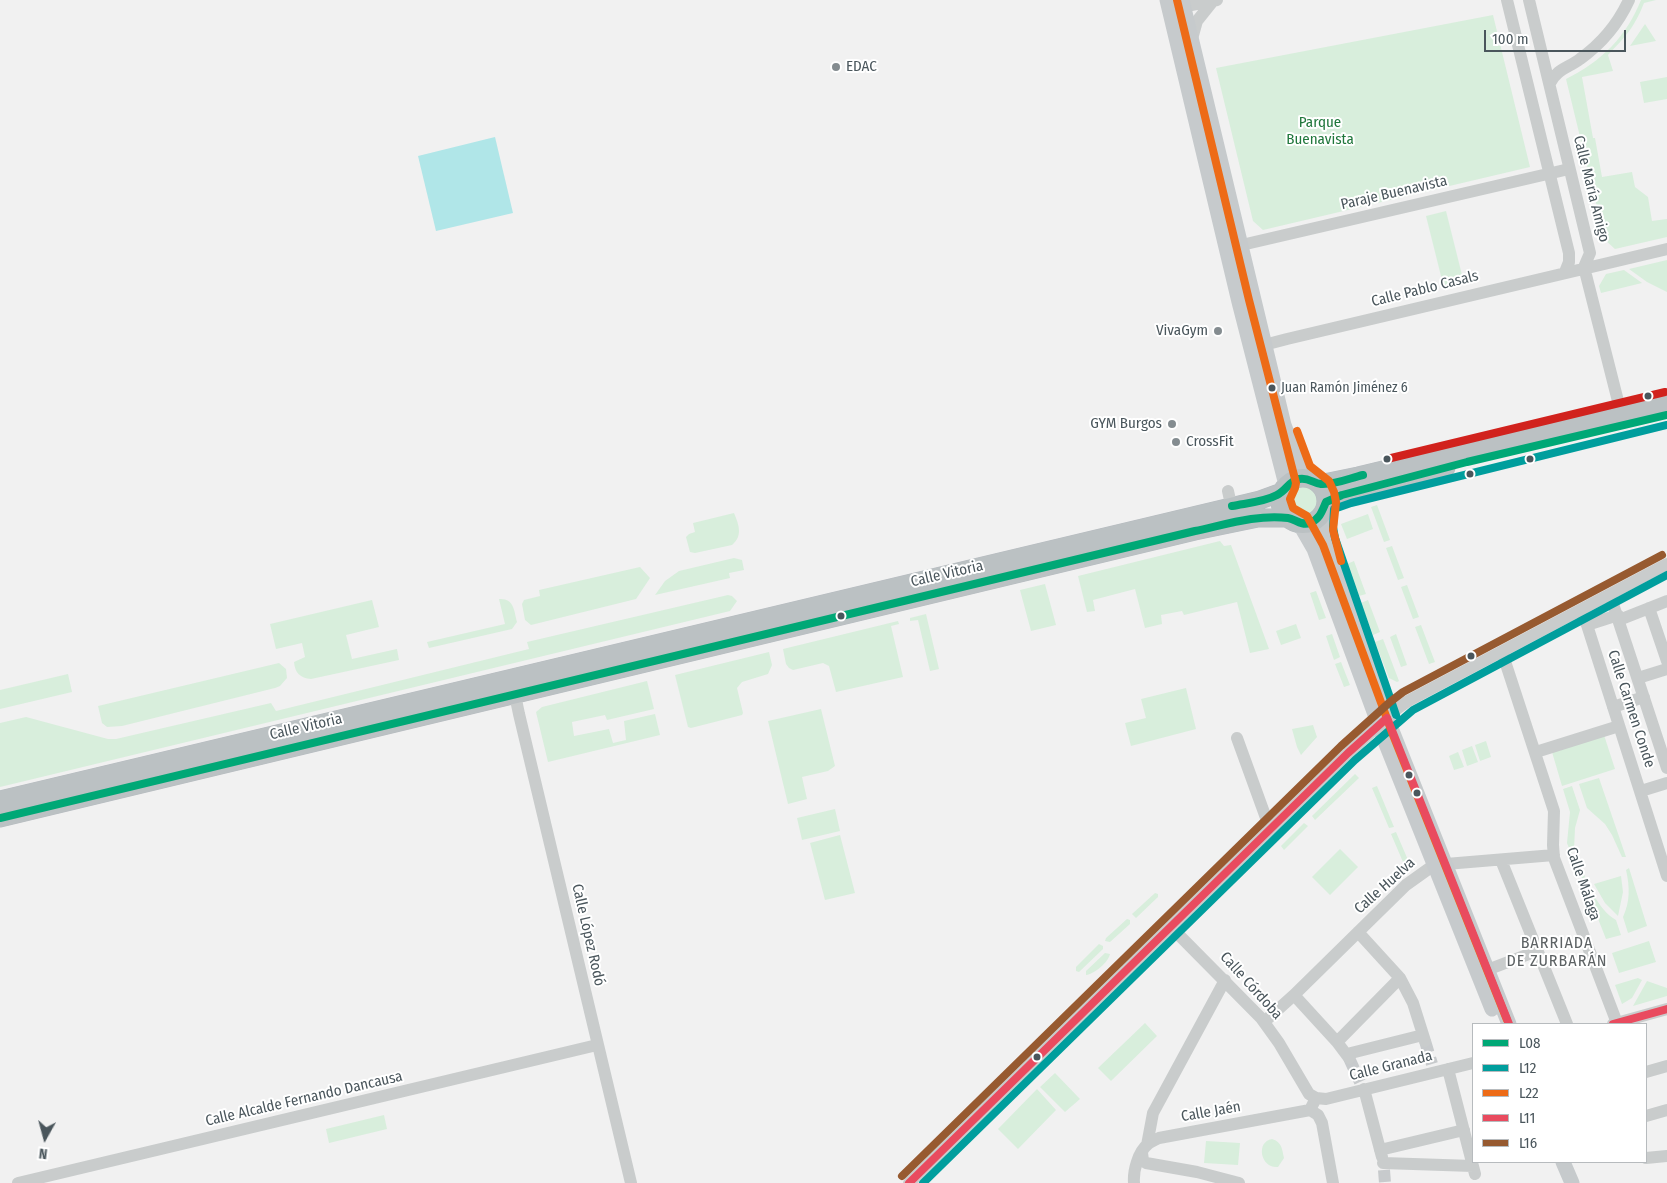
<!DOCTYPE html>
<html>
<head>
<meta charset="utf-8">
<style>
  body { margin:0 }
  #map { position:relative; width:1667px; height:1183px; overflow:hidden; background:#f1f1f1; font-family:"Fira Sans Condensed",sans-serif }
  canvas { display:block }
  .legend { position:absolute; left:1472px; top:1023px; width:175px; height:140px; box-sizing:border-box; background:#fff; border:1px solid #b7bbbe; margin:0; padding:6px 9px; list-style:none; font-size:15px; color:#4a565c }
  .legend li { display:flex; align-items:center; gap:10px; height:25px }
  .legend b { width:25px; border:1px solid #b7bbbe }
  .north { position:absolute; left:20px; top:1113px; width:50px; height:50px; -webkit-text-stroke:4px #fff; paint-order:stroke; rotate:187deg; font-size:14px; font-weight:700; line-height:20px; text-align:center; color:#4a565c }
  .north::after { content:''; display:block; margin:auto; width:18px; height:22px; background:#4a565c; clip-path:polygon(50% 0,100% 100%,50% 72%,0 100%) }
  .scale { position:absolute; left:1484px; top:30px; width:142px; height:22px; box-sizing:border-box; border:2px solid #4a565c; border-top:0; padding-left:6px; font-size:15px; line-height:18px; white-space:nowrap; color:#4a565c; -webkit-text-stroke:4px #fff; paint-order:stroke }
</style>
</head>
<body>
<div id="map">
<canvas width="1667" height="1183"></canvas>
<ul class="legend">
<li><b style="height:6px;background:#00a876"></b>L08</li>
<li><b style="height:6px;background:#009e9d"></b>L12</li>
<li><b style="height:6px;background:#ed6b17"></b>L22</li>
<li><b style="height:6px;background:#e94b5f"></b>L11</li>
<li><b style="height:6px;background:#975a30"></b>L16</li>
</ul>
<div class="north">N</div>
<div class="scale">100 m</div>
</div>
<script>
const c = document.querySelector('canvas').getContext('2d');
c.lineJoin = 'round';
function fill(path, color) { c.fillStyle = color; c.fill(path, 'evenodd'); }
function strokePath(path, color, width, dash) { c.strokeStyle = color; c.lineWidth = width; c.lineCap = dash ? 'butt' : 'round'; c.setLineDash(dash || []); c.stroke(path); }
function drawText(font, color, halo, rows, align = 'center') {
  c.font = font + ' "Fira Sans Condensed",sans-serif'; c.lineWidth = 4; c.setLineDash([]); c.textBaseline = 'middle'; c.strokeStyle = halo; c.fillStyle = color; for (const [text, x, y, turn = 0] of rows) {
    c.save(); c.translate(x, y); c.rotate((+turn || 0) * Math.PI / 180); c.textAlign = isNaN(turn) ? turn : align; if (halo) c.strokeText(text, 0, 0); c.fillText(text, 0, 0); c.restore();
  }
}
const green = new Path2D(`
  M1641 0H1656L1644 3C1634 28 1626 36 1608 55L1613 71 1582 77 1593 138H1595L1602 177 1632 172 1635 187 1648 197 1652 221 1667 219V237L1615 249 1605 240 1566 79C1602 61 1626 37 1641 0Z
  M1493 15 1530 167 1263 230 1253 221 1216 68Z
  M1645 24 1656 41 1630 46Z
  M1667 77V99L1644 103 1640 82Z
  M1446 211 1464 283 1444 288 1426 216Z
  M1667 260V292L1647 282 1629 269Z
  M1624 270 1642 283 1601 293 1599 286 1606 274Z
  M1289 502a15 15 0 1 1 30 0a15 15 0 1 1-30 0Z
  M1377 505 1390 540 1384 542 1371 507Z
  M734 513C739 525 743 536 732 545L695 553 690 552 686 537 689 534 695 532 693 523Z
  M1368 514 1373 529 1347 539 1341 524Z
  M1220 541 1224 546 1231 545 1269 649 1250 653 1237 602 1184 615 1182 611 1161 615 1162 624 1145 628 1135 589 1093 600 1095 611 1087 612 1078 576Z
  M1392 546 1404 578 1398 580 1386 548Z
  M734 558 742 560 744 570 729 573 730 578 655 595 665 581 679 571Z
  M1354 561 1366 594 1359 596 1347 564Z
  M640 567 650 578 636 599 531 625 525 620 522 604 524 600 540 596 539 590Z
  M1045 584 1056 625 1031 631 1020 590Z
  M1407 585 1419 617 1413 619 1401 587Z
  M1316 591 1326 618 1319 620 1310 593Z
  M728 595 732 596 737 601 730 611 0 787V723L26 717 108 739H116L271 703 276 711 529 649 527 642Z
  M499 599C514 598 514 610 517 622L512 629 429 648 427 642 505 624Z
  M372 600 379 627 346 635 352 659 397 649 399 660 311 679C300 678 295 673 294 662L305 657 302 643 276 649 270 624Z
  M1368 600 1380 632 1373 635 1361 603Z
  M926 614 939 669 930 671 918 620 910 621V618Z
  M898 621 899 624 891 626 903 677 836 692 829 666 823 663 793 670 789 668 786 664 783 649Z
  M1296 624 1301 638 1281 645 1276 631Z
  M1421 625 1435 662 1429 664 1415 627Z
  M1332 634 1340 657 1334 660 1326 636Z
  M1396 634 1407 665 1401 667 1390 637Z
  M1383 639 1399 681 1397 682 1389 678 1375 642Z
  M769 652 772 665 768 674 742 682 737 688 743 713 742 715 691 728 688 727 675 675Z
  M1341 662 1350 685 1344 687 1335 664Z
  M279 663 286 669 287 678 280 686 275 688 122 726 107 727 102 723 98 706Z
  M68 674 72 692 0 709V690Z
  M647 681 654 709 607 720 605 715 572 722 574 736 609 729 613 743 626 740 624 721 655 714 660 735 548 762 536 712 542 707Z
  M1186 688 1196 729 1131 746 1125 723 1146 718 1141 699Z
  M821 709 835 766 828 771 802 777 807 799 788 804 768 721Z
  M1313 725 1317 737 1301 755 1297 747 1292 729Z
  M1604 735 1615 769 1562 786 1552 752Z
  M1486 741 1491 757 1480 761 1475 745Z
  M1472 746 1478 762 1467 766 1462 750Z
  M1458 752 1464 767 1454 770 1449 756Z
  M1355 774 1359 778 1315 820 1312 816Z
  M1599 778 1626 857H1622L1612 835 1605 824 1587 808 1579 784Z
  M1377 786 1394 827 1389 828 1372 788Z
  M1572 786 1580 810 1575 828 1574 850 1571 853 1567 843 1570 812 1563 789Z
  M835 809 840 831 802 840 797 818Z
  M1304 823 1308 826 1284 850 1281 846Z
  M1396 832 1408 860 1403 862 1391 834Z
  M840 835 855 893 825 900 810 843Z
  M1340 849 1358 867 1330 895 1312 877Z
  M1576 863 1580 865C1588 883 1597 909 1616 920L1621 935 1606 939Z
  M1629 868 1647 926 1628 933 1623 917C1630 902 1630 887 1626 870Z
  M1621 876 1623 892 1618 916 1605 903 1594 884Z
  M1155 893 1158 894V897L1136 918 1132 914Z
  M1127 919 1130 920V924L1110 942 1105 941 1106 938Z
  M1649 941 1656 962 1619 973 1612 953Z
  M1099 944 1103 946V949L1079 972 1076 971V967Z
  M1105 953 1110 954C1108 963 1094 974 1086 975V971Z
  M1638 978 1642 980 1632 998 1622 1004 1615 985Z
  M1647 981 1667 988V996L1633 1006Z
  M1145 1023 1157 1036 1111 1081 1098 1068Z
  M1055 1073 1080 1099 1065 1112 1040 1087Z
  M1037 1089 1056 1110 1018 1149 998 1129Z
  M384 1115 387 1129 329 1143 326 1129Z
  M1272 1139C1282 1142 1282 1149 1284 1158L1278 1167C1261 1169 1255 1142 1272 1139Z
  M1206 1141 1240 1143 1238 1165 1204 1163Z`);
const water = new Path2D(`
  M495 137 513 213 436 231 418 156Z`);
const minorTunnel = new Path2D(`
  M1425 1041 1432 1064
  M1349 1058 1360 1082
  M1384 1170 1385 1183`);
const minor = new Path2D(`
  M1507 0 1569 253V262L1565 272
  M1529 0 1590 253 1584 267 1621 413
  M1176 8 1217 0
  M1192 39 1197 21 1213 1
  M1550 83C1557 69 1568 68 1580 59 1601 44 1618 24 1629 0
  M1233 247 1569 169
  M1257 349 1264 345 1287 339 1667 249
  M1228 491 1230 500
  M1610 595 1667 768
  M1649 608 1667 661
  M1580 610 1587 625 1667 876
  M1619 620 1667 601
  M1587 625 1618 615
  M1502 652 1554 811 1553 845 1554 858 1617 1023
  M1638 678 1667 669
  M518 686 515 695 519 714 631 1183
  M1613 707 1644 697
  M1237 738 1270 829
  M1536 752 1619 726
  M1641 791 1667 783
  M1501 860 1567 1024
  M1171 927 1261 1018 1279 1043 1309 1094 1316 1098 1326 1099 1473 1063
  M1358 932 1400 978 1413 1003 1425 1041
  M1487 970 1537 951
  M1294 995 1337 1042 1349 1058
  M1264 1022 1294 995 1406 885 1434 865 1554 855
  M1613 1024 1667 1009
  M1337 1042 1400 978
  M1347 1054 1423 1035
  M1448 1069 1475 1174
  M1646 1072 1667 1066
  M1364 1089 1382 1157
  M1310 1110 1318 1115 1322 1123 1333 1183
  M1646 1116 1667 1110
  M1147 1145 1153 1113 1225 980
  M1380 1150 1464 1130
  M1142 1153 1143 1160 1146 1163 1197 1172 1239 1183
  M1646 1158 1667 1156
  M1383 1163 1473 1166
  M18 1183 597 1045
  M909 1183 1348 753 1397 709 1408 701 1667 564
  M1134 1183C1133 1171 1138 1152 1148 1144 1151 1142 1155 1140 1159 1138L1310 1110 1316 1098`);
const major = new Path2D(`
  M1167 0 1239 302 1286 485
  M1182 0 1284 425 1301 470 1308 478
  M1323 512V528L1330 557 1387 718 1509 1024
  M1299 523 1314 549 1384 739 1492 1009
  M1563 1162 1572 1183`);
const highway = new Path2D(`
  M1280 501a23 23 0 1 1 46 0a23 23 0 1 1-46 0Z
  M1319 484 1358 476 1667 402
  M1326 502 1348 493 1446 468
  M0 800 1260 500 1282 492
  M0 818 1195 531 1258 518H1289`);
const bus1 = new Path2D(`
  M1232 506C1247 503 1264 502 1277 495 1286 491 1289 481 1299 479 1308 477 1313 483 1321 484 1335 485 1350 478 1363 475
  M0 818 1195 531C1224 525 1257 514 1288 518 1295 519 1301 526 1310 523 1320 519 1322 511 1326 502L1342 495 1467 462 1667 415`);
const bus2 = new Path2D(`
  M1396 715 1335 538 1333 527 1334 509 1351 503 1667 425
  M923 1183 1355 760 1413 710 1667 575`);
const bus3 = new Path2D(`
  M1177 0 1249 300 1296 483 1295 488 1290 499 1293 508 1307 516 1323 545 1393 735 1507 1020
  M1297 431 1310 466 1329 481 1334 492 1336 502 1333 530 1341 561`);
const bus4 = new Path2D(`
  M1613 1024 1667 1009
  M909 1183 1348 753 1387 718 1509 1024`);
const bus5 = new Path2D(`
  M902 1176 1341 746 1390 702 1403 692 1662 555`);
const bus6 = new Path2D(`
  M1387 459 1665 392`);
const markers = [
  [836,67,5,"#848c90"],
  [1218,331,5,"#848c90"],
  [1272,388,4.5,"#4a565c"],
  [1648,396,4.5,"#4a565c"],
  [1172,424,5,"#848c90"],
  [1176,442,5,"#848c90"],
  [1387,459,4.5,"#4a565c"],
  [1530,459,4.5,"#4a565c"],
  [1470,474,4.5,"#4a565c"],
  [841,616,4.5,"#4a565c"],
  [1471,656,4.5,"#4a565c"],
  [1409,775,4.5,"#4a565c"],
  [1417,793,4.5,"#4a565c"],
  [1037,1057,4.5,"#4a565c"]
];
const busNames = [
  ["Juan Ramón Jiménez 6",1281,388]
];
const poiNames = [
  ["EDAC",846,67],
  ["VivaGym",1208,331,"right"],
  ["GYM Burgos",1162,424,"right"],
  ["CrossFit",1186,442]
];
const parkNames = [
  ["Parque",1320,123],
  ["Buenavista",1320,140]
];
const streetNames = [
  ["Calle María Amigo",1591,189,76],
  ["Paraje Buenavista",1394,193,-13],
  ["Calle Pablo Casals",1425,289,-14],
  ["Calle Vitoria",947,574,-13],
  ["Calle Carmen Conde",1631,709,72],
  ["Calle Vitoria",306,727,-13],
  ["Calle Málaga",1583,884,71],
  ["Calle Huelva",1385,886,-42],
  ["Calle López Rodó",588,935,77],
  ["Calle Córdoba",1251,986,48],
  ["Calle Granada",1391,1066,-14],
  ["Calle Alcalde Fernando Dancausa",304,1099,-13],
  ["Calle Jaén",1211,1112,-10]
];
const neighbourhoodNames = [
  ["BARRIADA",1557,944],
  ["DE ZURBARÁN",1557,962]
];
fill(green, '#d8eedc');
fill(water, '#b0e6e8');
strokePath(minorTunnel, '#c7cacc', 12, [12, 6]);
strokePath(highway, '#b7bcc0', 19);
strokePath(minor, '#c9cccc', 12);
strokePath(major, '#c6cacc', 15);
strokePath(highway, '#bbc1c3', 18);
strokePath(bus1, '#00a876', 8);
strokePath(bus2, '#009e9d', 8);
strokePath(bus3, '#ed6b17', 8);
strokePath(bus4, '#e94b5f', 8);
strokePath(bus5, '#975a30', 8);
strokePath(bus6, '#d1221d', 8);
for (const [x, y, r, color] of markers) { const dot = new Path2D(); dot.arc(x, y, r, 0, 2 * Math.PI); c.fillStyle = color; c.fill(dot); strokePath(dot, '#fff', 2); }
drawText('14px', '#4a565c', '#fff', busNames, 'left');
drawText('15px', '#4a565c', '#fff', poiNames, 'left');
drawText('15px', '#20773c', '#fff', parkNames);
drawText('15px', '#4a565c', '#fff', streetNames);
c.letterSpacing = '1px';
drawText('16px', '#5d6264', '#fff', neighbourhoodNames);
c.letterSpacing = '0px';
</script>
</body>
</html>
